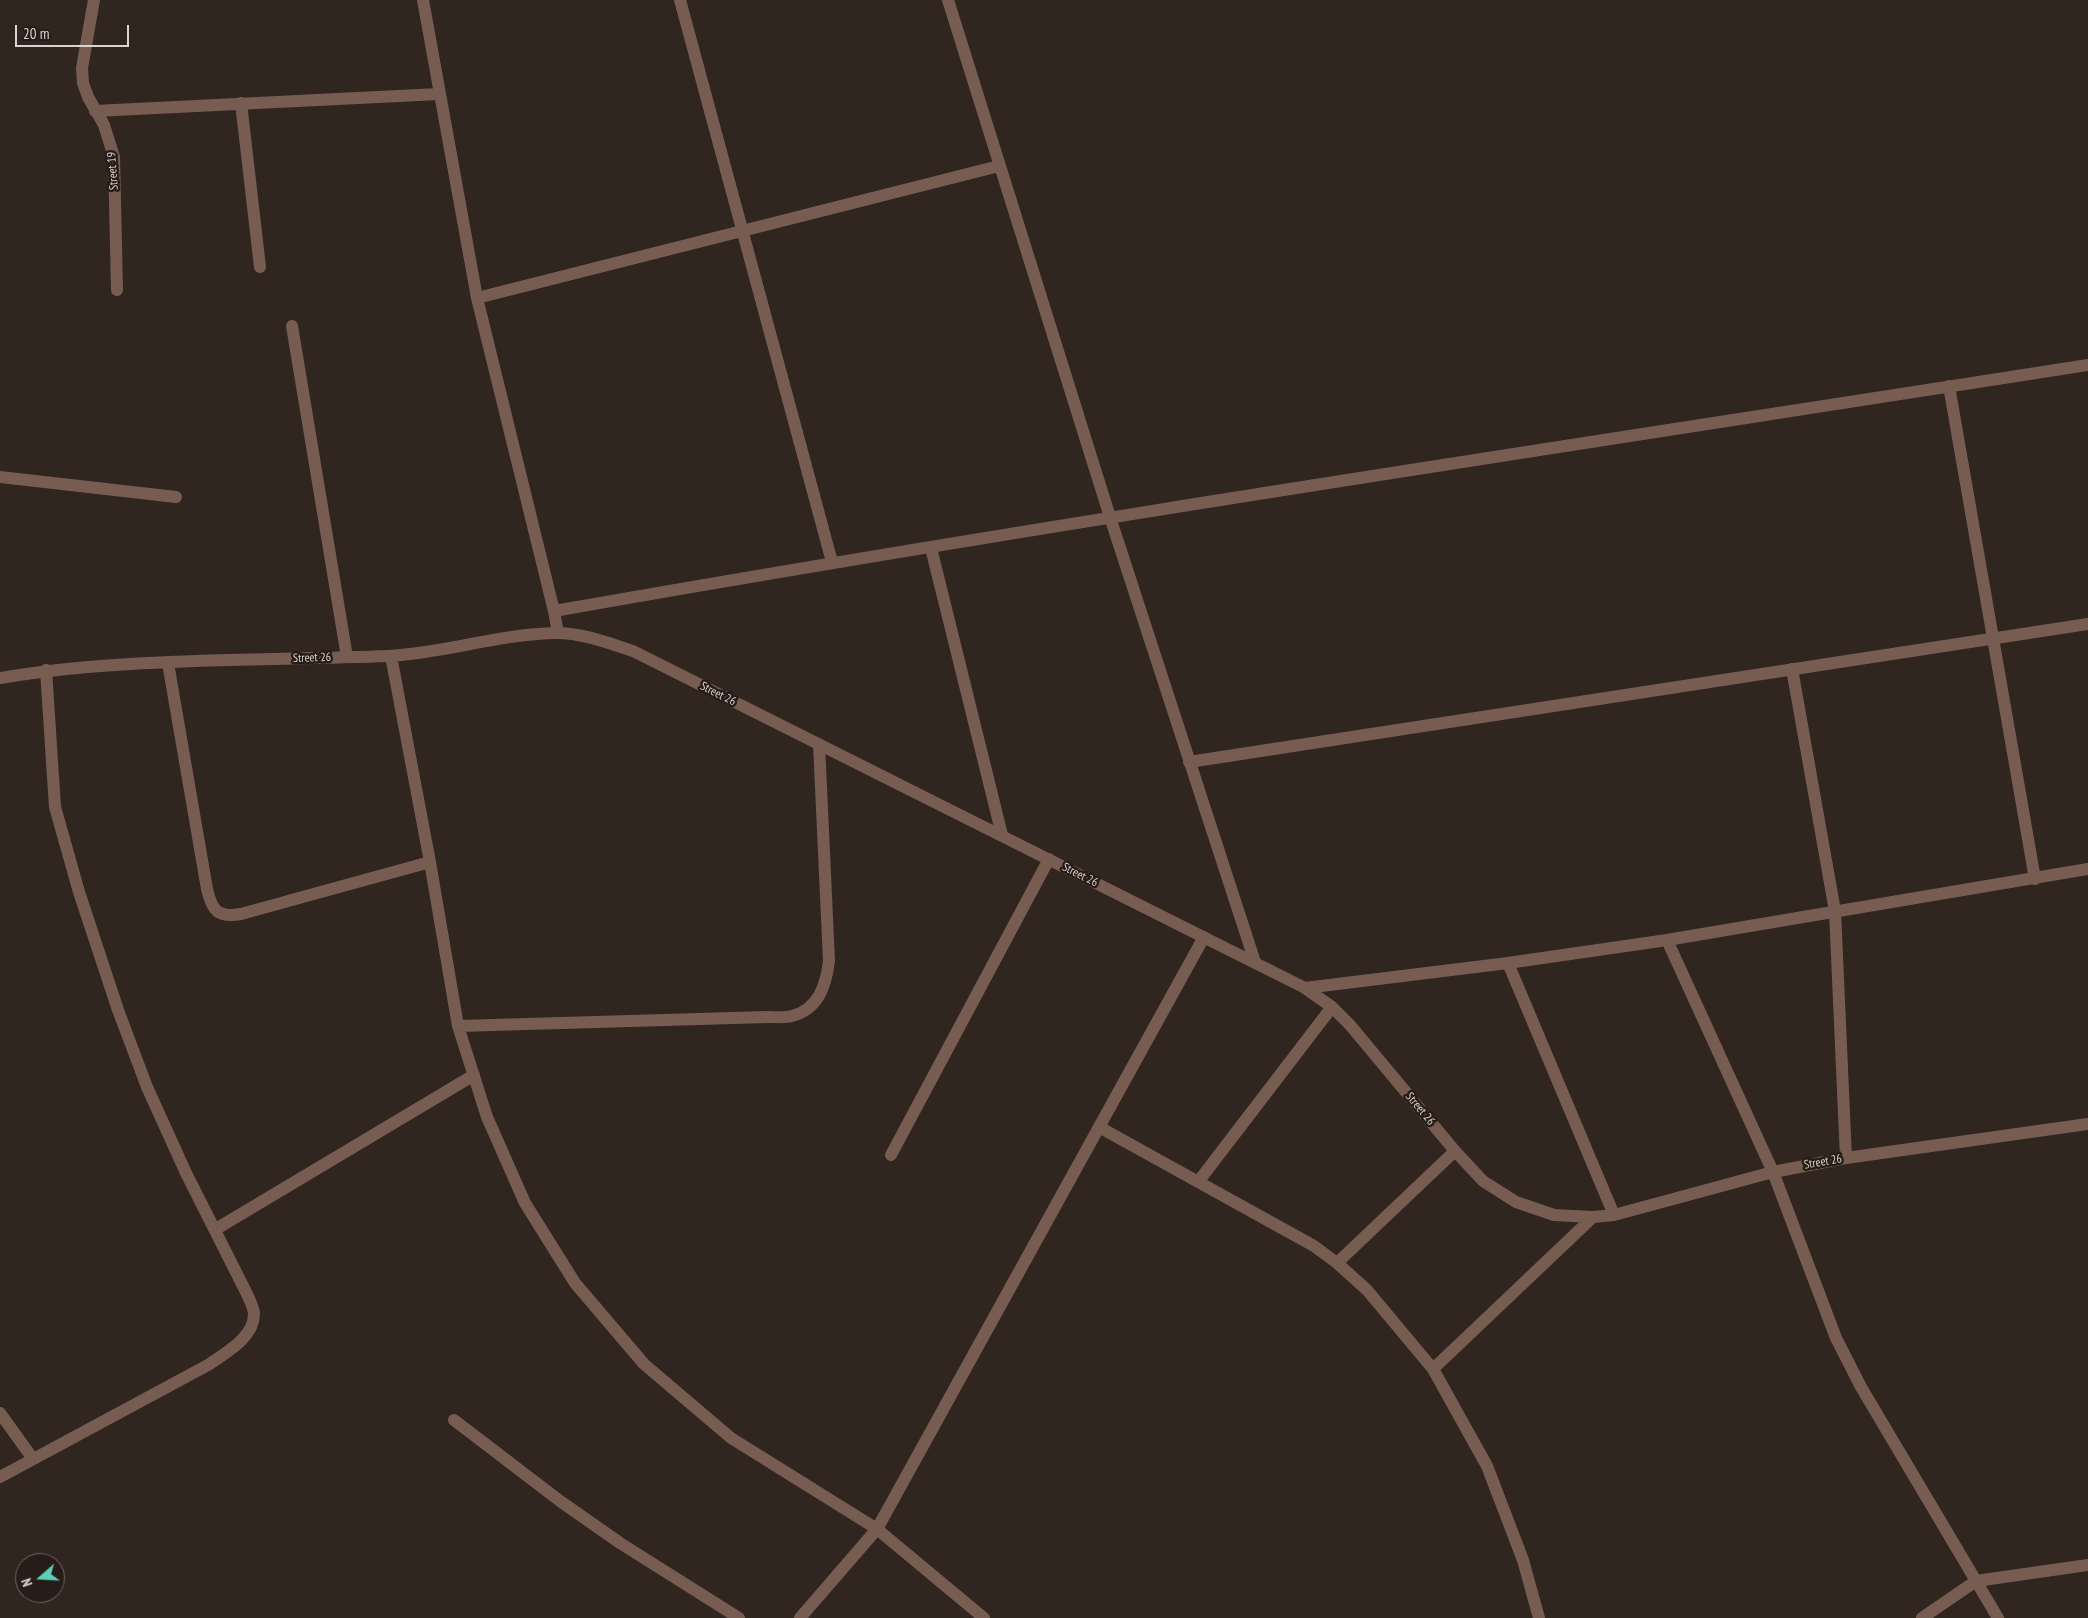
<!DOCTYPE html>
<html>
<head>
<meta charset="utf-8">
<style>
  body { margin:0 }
  #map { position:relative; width:2088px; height:1618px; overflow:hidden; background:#312520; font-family:"PT Sans Narrow",sans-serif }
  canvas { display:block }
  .north { position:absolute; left:15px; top:1553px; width:50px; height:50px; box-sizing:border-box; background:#271c17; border:1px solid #6f6561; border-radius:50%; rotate:251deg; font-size:14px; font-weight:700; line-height:20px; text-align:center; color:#dbd3d0 }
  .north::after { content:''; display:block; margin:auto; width:18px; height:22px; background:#5dceb9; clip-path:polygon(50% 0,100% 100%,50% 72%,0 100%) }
  .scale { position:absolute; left:15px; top:25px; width:114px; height:22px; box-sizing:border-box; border:2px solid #dbd3d0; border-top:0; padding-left:6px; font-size:15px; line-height:18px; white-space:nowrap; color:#dbd3d0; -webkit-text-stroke:4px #271c17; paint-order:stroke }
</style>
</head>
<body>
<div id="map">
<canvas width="2088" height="1618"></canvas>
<div class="north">N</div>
<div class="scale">20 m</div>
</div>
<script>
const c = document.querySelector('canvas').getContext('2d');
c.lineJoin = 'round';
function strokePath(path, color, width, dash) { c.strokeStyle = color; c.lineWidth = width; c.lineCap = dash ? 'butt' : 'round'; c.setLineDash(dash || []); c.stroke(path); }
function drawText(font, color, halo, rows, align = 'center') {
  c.font = font + ' "PT Sans Narrow",sans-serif'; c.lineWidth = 5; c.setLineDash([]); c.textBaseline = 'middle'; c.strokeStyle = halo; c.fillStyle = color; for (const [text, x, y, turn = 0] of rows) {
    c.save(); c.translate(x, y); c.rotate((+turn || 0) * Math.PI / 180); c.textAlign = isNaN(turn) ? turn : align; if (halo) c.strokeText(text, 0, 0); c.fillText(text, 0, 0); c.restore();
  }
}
const minor = new Path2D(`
  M94 0 82 68 83 83 88 97 104 125 114 157 117 290
  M423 0 477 298 554 611 558 633
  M680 0 832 562
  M948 0 1110 517 1255 962
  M241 103 260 267
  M95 111 439 94
  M477 298 999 166
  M292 326 347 657
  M1949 386 2035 879
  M0 477 176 497
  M931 548 1002 835
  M554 611C1064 521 1576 445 2088 365
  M391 656 430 862 458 1026 487 1117 525 1203 575 1283 644 1364 731 1438 877 1529 984 1618
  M168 663 207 889C212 911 218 918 241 914L430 862
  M1792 669 1835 911 1846 1158
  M0 678C128 657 259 661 388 656 445 653 500 634 556 633 583 633 608 643 633 651L1305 988 1332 1007 1350 1025 1455 1151 1483 1181 1516 1202 1554 1215 1593 1217 1614 1215 1773 1172 1846 1158 2088 1124
  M1189 762 2088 624
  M1667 940 1773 1172 1836 1338 1861 1387 1998 1618
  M1508 963 1614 1215
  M1305 988 1508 963 1667 940 2088 869
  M458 1026 768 1017C776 1017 785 1018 792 1016 819 1009 826 985 829 961L819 744
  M1099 1127 1314 1246 1337 1263 1367 1290 1433 1369 1487 1466 1523 1560 1539 1618
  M891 1155 1049 859
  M1198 1182 1332 1007
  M216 1229 474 1075
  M1337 1263 1455 1151
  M1433 1369 1593 1217
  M0 1413 33 1459
  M454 1420 560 1501 620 1543 739 1618
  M0 1477 208 1365C225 1353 254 1338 254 1314 254 1309 250 1301 248 1296L186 1173 147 1087 118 1010 79 892 55 807 46 670
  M800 1618 877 1529 1204 937
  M1922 1618 1976 1581 2088 1565`);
const streetNames = [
  ["Street 19",113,171,-94],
  ["Street 26",312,658,-2],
  ["Street 26",718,694,27],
  ["Street 26",1080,875,27],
  ["Street 26",1420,1109,50],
  ["Street 26",1823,1162,-10]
];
strokePath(minor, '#775d51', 12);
drawText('12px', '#dbd3d0', '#271c17', streetNames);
</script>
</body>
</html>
